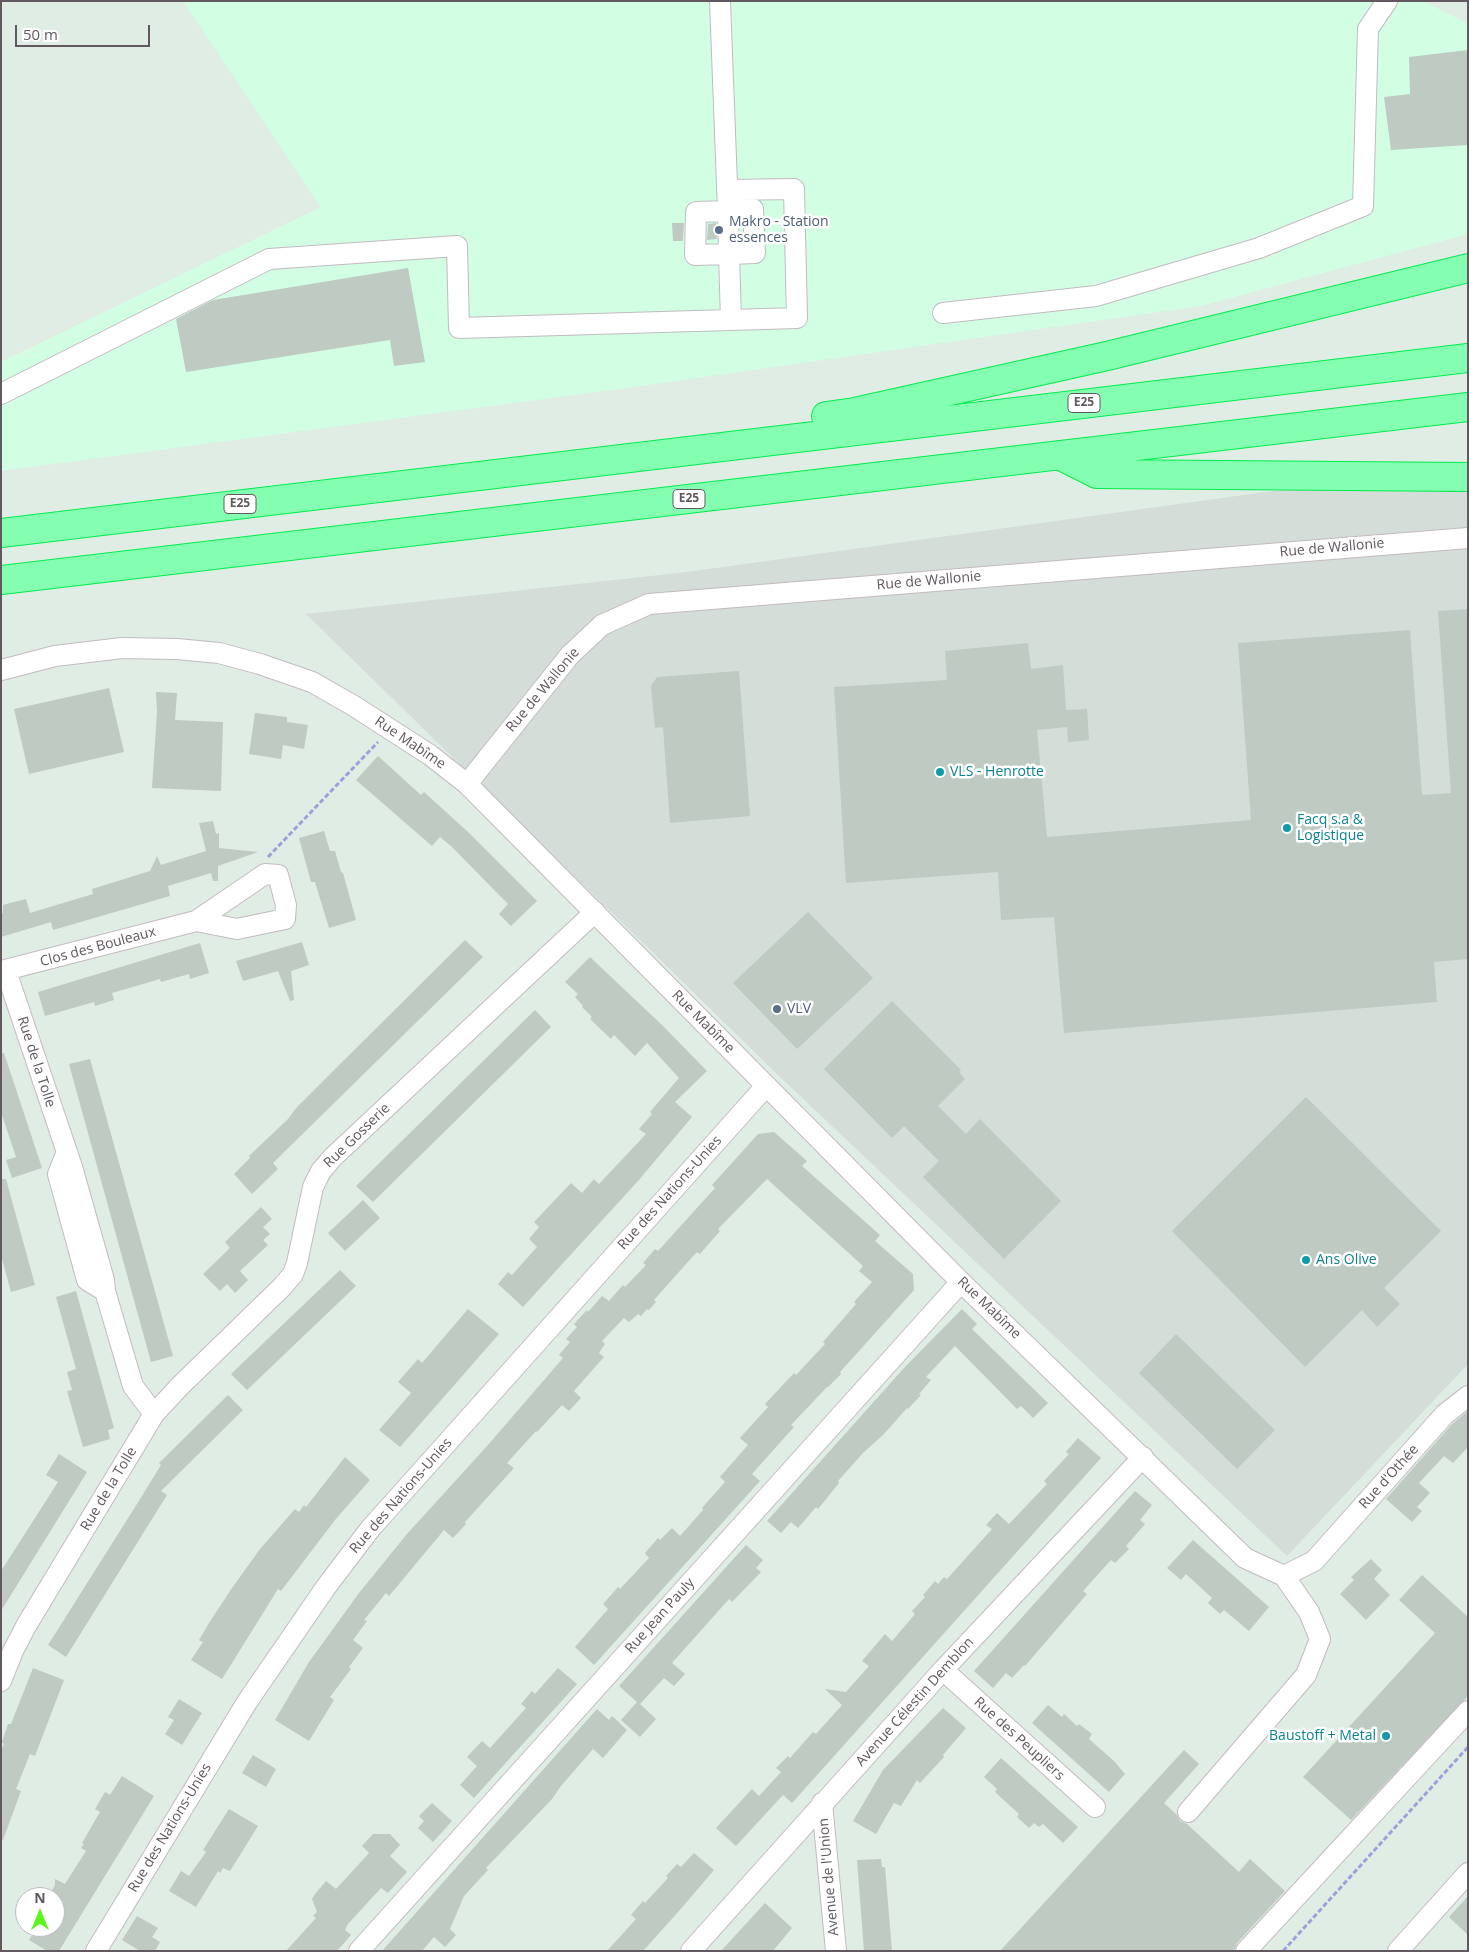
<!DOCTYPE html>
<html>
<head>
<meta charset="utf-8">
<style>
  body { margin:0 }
  #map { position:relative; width:1469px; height:1952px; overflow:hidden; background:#dfede5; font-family:"Open Sans",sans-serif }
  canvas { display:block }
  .frame { position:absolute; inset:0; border:2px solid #625860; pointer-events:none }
  .north { position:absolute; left:15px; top:1887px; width:50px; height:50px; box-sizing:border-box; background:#fff; border:1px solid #c0bcbf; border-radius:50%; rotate:0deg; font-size:14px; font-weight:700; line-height:20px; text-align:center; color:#625860 }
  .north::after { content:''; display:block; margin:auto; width:18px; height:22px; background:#5cf51d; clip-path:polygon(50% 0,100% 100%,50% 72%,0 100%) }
  .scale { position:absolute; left:15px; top:25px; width:135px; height:22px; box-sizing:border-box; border:2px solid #625860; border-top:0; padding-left:6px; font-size:15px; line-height:18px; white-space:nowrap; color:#625860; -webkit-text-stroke:4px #fff; paint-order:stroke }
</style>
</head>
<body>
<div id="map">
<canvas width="1469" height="1952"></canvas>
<div class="frame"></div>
<div class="north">N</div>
<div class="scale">50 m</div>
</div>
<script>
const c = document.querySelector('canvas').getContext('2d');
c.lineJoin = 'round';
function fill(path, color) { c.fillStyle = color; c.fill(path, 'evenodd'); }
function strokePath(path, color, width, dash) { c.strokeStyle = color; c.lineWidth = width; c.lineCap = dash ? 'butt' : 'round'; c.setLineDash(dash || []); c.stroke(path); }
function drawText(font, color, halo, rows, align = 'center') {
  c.font = font + ' "Open Sans",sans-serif'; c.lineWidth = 5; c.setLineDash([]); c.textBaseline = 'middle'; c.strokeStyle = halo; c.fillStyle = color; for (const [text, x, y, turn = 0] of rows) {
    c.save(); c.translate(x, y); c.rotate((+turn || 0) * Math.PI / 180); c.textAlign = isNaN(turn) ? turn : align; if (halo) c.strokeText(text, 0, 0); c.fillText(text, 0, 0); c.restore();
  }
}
const commercial = new Path2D(`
  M183 1H1423L1468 24V234L1201 306 634 387 1 471V362L321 207Z`);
const industrial = new Path2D(`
  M1468 464V1364L1287 1556 779 1076 306 614 687 572Z`);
const building = new Path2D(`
  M1468 50V145L1391 150 1384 97 1410 94 1409 57Z
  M672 223H684L683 241H673Z
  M716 223 717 239 707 240 708 224Z
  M408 268 425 362 394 366 390 340 186 372 176 319 213 300Z
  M1468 609V959L1434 962 1437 1002 1064 1033 1054 917 1001 920 998 872 846 883 834 687 947 680 945 651 1028 643 1031 669 1063 665 1066 710 1087 709 1089 740 1068 742 1067 727 1037 730 1047 837 1251 820 1238 643 1410 630 1422 795 1451 793 1438 611Z
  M739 671 750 816 670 823 663 727 655 728 651 686 657 677Z
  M109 688 124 752 29 774 14 709Z
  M156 692 177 693 175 720 223 722 221 791 152 788 157 712Z
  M255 713 287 717V722L308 725 304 749 283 745 281 759 249 754Z
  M378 756 421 795 424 792 468 832 537 901 511 926 499 914 508 904 451 846 440 837 432 846 356 780Z
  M213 821 216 834 219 833V848L258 852 218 866V881H213L211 873 168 886 170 896 53 930 51 922 1 937V914L3 913V905L26 899 30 913 93 894 92 889 150 871 157 856 161 865 206 851 199 823Z
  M324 831 330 851H335L341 872 343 873 356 920 329 928 315 882H311L299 838Z
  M808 912 873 978 797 1049 733 983Z
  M465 940 483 957 273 1163 278 1169 252 1194 234 1174 250 1158 249 1156 288 1119 297 1107Z
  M302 942 309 965 291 971 294 1000 290 1001 278 971 243 981 236 961Z
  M200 943 209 973 190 979 189 974 161 982 160 979 112 993 114 1000 95 1006 94 1002 45 1016 38 992Z
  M590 957 663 1026 707 1071 675 1102 692 1117 638 1181 523 1307 498 1284 508 1272 512 1275 537 1247 529 1239 539 1227 534 1222 571 1183 582 1193 594 1179 599 1184 646 1134 639 1129 652 1114 650 1112 679 1078 647 1043 635 1056 614 1035 611 1039 590 1019 592 1017 582 1007 583 1006 575 997 578 994 565 982Z
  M892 1001 961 1070 959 1072 965 1079 938 1106 966 1134 980 1119 1061 1201 1004 1259 923 1177 939 1161 904 1126 892 1138 824 1069Z
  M535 1010 551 1027 373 1202 356 1186Z
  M1 1053H4L42 1168 12 1178 6 1160 16 1157 1 1112Z
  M90 1059 173 1356 151 1362 69 1064Z
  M1306 1097 1441 1231 1384 1288 1400 1304 1377 1327 1362 1310 1305 1367 1172 1231Z
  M774 1132 807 1161 802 1166 880 1235 875 1241 913 1274 914 1290 840 1372 841 1374 828 1387H827L791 1425 794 1427 752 1474 760 1481 594 1665 575 1647 608 1609 603 1604 618 1587 620 1589 649 1558 645 1553 658 1538 660 1540 672 1528 680 1536 703 1510 702 1508 725 1482 720 1477 748 1445 740 1438 768 1407 765 1404 794 1373 796 1375 825 1344 823 1342 856 1304 854 1302 872 1282 859 1271 863 1266 767 1179 718 1229 720 1231 700 1254 697 1252 686 1264 654 1300 656 1302 649 1310 647 1309 641 1316 638 1314 629 1322 624 1318 602 1341 605 1344 599 1353 604 1357 574 1391 581 1398 569 1411 562 1405 537 1432 536 1431 507 1463 514 1468 465 1522 466 1524 453 1538 444 1530 389 1596 386 1593 364 1620 367 1621 353 1640 363 1648 349 1667 351 1669 330 1697 334 1700 309 1741 275 1720 309 1662 359 1593 407 1534 488 1445 563 1358 559 1355 570 1342 566 1339 577 1327 574 1324 587 1310 588 1312 602 1296 609 1301 623 1285 625 1287 646 1265 643 1263 655 1249 658 1251 715 1188 712 1185 758 1134Z
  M1 1179H6L35 1285 11 1292 1 1255Z
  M363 1200 380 1218 345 1251 328 1233Z
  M261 1207 272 1219 263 1227 270 1234 263 1240 268 1245 240 1271 248 1280 235 1293 227 1284 220 1291 203 1274 230 1248 225 1242Z
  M340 1270 356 1286 247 1390 231 1374Z
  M76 1291 114 1428 108 1430 110 1439 83 1447 67 1391 72 1390 67 1372 76 1369 56 1297Z
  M468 1309 499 1334 400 1447 379 1430 411 1393 398 1382 418 1359 422 1363Z
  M962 1309 977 1324 972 1329 1048 1403 1033 1418 1021 1406 1017 1409 955 1346 926 1377 931 1380 919 1394 921 1395 908 1409 907 1408 884 1434 863 1453 838 1481 839 1483 818 1509 816 1507 798 1528 791 1522 781 1533 767 1521 904 1368Z
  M1176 1334 1275 1430 1237 1469 1139 1373Z
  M228 1395 243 1410 161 1491 167 1495 66 1657 48 1645 137 1504 161 1465 159 1463Z
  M1468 1411V1447L1453 1463 1444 1456 1419 1483 1430 1493 1417 1507 1422 1511 1412 1522 1386 1499 1453 1423Z
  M1078 1438 1101 1458 792 1803 783 1795 736 1846 716 1828 752 1789 759 1796 781 1772 776 1768 788 1756 790 1758 813 1732 816 1734 842 1705 825 1689 846 1692 869 1666 862 1661 885 1634 892 1641 915 1614 912 1611 925 1597 923 1595 935 1581 938 1584 944 1577 947 1579 992 1529 986 1525 997 1513 1009 1524 1047 1484 1044 1481 1069 1454 1066 1452Z
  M59 1454 87 1472 1 1611V1571L58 1482 46 1475Z
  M345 1457 370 1480 335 1520 281 1591 278 1589 222 1679 191 1660 203 1642 199 1640 209 1623 232 1588 260 1549 295 1509 299 1512 304 1505 306 1507Z
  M1135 1491 1152 1505 1140 1520 1145 1524 1126 1546 1129 1549 1115 1563 1111 1560 1083 1591 1087 1594 1025 1666 1024 1665 1012 1678 1006 1673 993 1688 974 1671Z
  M1193 1540 1269 1607 1249 1631 1224 1610 1220 1614 1208 1603 1212 1598 1186 1574 1181 1580 1167 1568Z
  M746 1545 763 1560 756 1568 761 1572 732 1602 729 1599 672 1663 685 1674 674 1686 664 1678 640 1704 656 1719 640 1737 621 1720 637 1702 619 1686Z
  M1371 1559 1382 1570 1374 1579 1390 1595 1366 1620 1340 1594 1354 1580 1351 1577Z
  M1422 1575 1468 1617V1696L1351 1820 1303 1777 1435 1633 1399 1600Z
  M33 1668 64 1680 35 1756 30 1754 16 1789 21 1791 3 1840H1V1751L4 1744 2 1742 8 1724H11Z
  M558 1668 577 1684 474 1798 460 1785 477 1766 467 1757 482 1741 490 1748 526 1708 521 1704 532 1691 535 1694Z
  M179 1699 202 1713 182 1745 165 1734 174 1720 168 1717Z
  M1048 1705 1062 1717 1064 1714 1077 1726 1079 1724 1092 1734 1089 1739 1114 1761 1125 1774 1109 1792 1032 1723Z
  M943 1708 966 1728 943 1755 944 1757 920 1783 917 1780 901 1806 894 1803 876 1834 853 1821 883 1770Z
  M597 1709 609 1720 612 1716 627 1730 603 1758 593 1749 561 1786 552 1799 486 1868 488 1870 464 1896 450 1929 456 1935 445 1947 434 1937 422 1951H382Z
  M1184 1750 1199 1764 1164 1803 1177 1815 1180 1821 1187 1824 1239 1872 1250 1859 1285 1891 1237 1943 1234 1951H1000Z
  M253 1755 276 1769 266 1787 242 1773Z
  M1001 1758 1078 1827 1063 1843 1043 1824 1039 1827 1034 1823 1029 1828 1017 1817 1019 1814 995 1792 997 1789 984 1777Z
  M122 1776 154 1796 59 1951H47L29 1940 37 1927H55V1897H48L55 1885V1879L65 1884 86 1851 81 1848 84 1844 82 1843 100 1812 95 1809 105 1792 110 1795Z
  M432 1803 452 1821 433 1842 418 1828 424 1821 419 1816Z
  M229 1809 258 1826 230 1871 223 1868 220 1873 218 1871 196 1907 169 1891 181 1871 189 1876 206 1852 203 1850Z
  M373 1834H390L400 1845 390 1856 407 1872 388 1893 381 1888 348 1924 345 1930 351 1935 337 1951H286L316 1918 313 1916 317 1912 312 1899 315 1894 326 1881 336 1889 369 1853 362 1846Z
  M694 1853 714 1870 679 1911 643 1951H607L636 1919 631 1915 643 1901 645 1903 668 1878 666 1876 677 1864 681 1867Z
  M881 1859 882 1867H885L892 1951H864L857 1860Z
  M1468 1896V1935L1449 1917Z
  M765 1903 792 1928 773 1951H721Z
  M137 1916 158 1928 152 1937 160 1942 155 1951H140L122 1940Z`);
const path = new Path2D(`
  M268 857 378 742
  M1283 1951 1468 1747`);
const minor = new Path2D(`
  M720 1 728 211 696 212 695 255 729 254 731 320
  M753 209 755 253 729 254 728 211Z
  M943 313 1096 296 1259 248 1363 206 1368 29 1387 1
  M1 394 269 259 457 246 459 328 797 318 794 189 727 190
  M1 670 55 656 122 648 177 649 219 653 260 664 312 682 354 706 430 755 467 784 961 1282 1245 1558 1284 1576 1314 1561 1445 1414 1468 1396
  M467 784 570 655 602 625 649 604 1468 538
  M1 971 196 921 265 874 278 875 286 905 285 919 237 929 196 921
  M6 971 72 1167 104 1280 105 1291 133 1386 154 1414
  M66 1154 58 1174 87 1280 105 1291
  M943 1670 1095 1807
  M1 1681 13 1651 26 1626 154 1414 180 1386 282 1287 293 1274 297 1263 313 1187 321 1171 333 1157 595 912
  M822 1803 836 1951
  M1188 1812 1306 1675 1320 1639 1309 1612 1284 1576
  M96 1951 247 1702 326 1587 370 1529 766 1086
  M359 1951 961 1282
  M691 1951 943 1670 1143 1457
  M1246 1951 1468 1711
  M1398 1951 1468 1873`);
const highway = new Path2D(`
  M826 416 855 412 1107 356 1468 268
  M1059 455 1097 474 1468 477
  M1 533 1468 358
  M1 580 1468 407`);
const markers = [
  [719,230,5,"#5c6f8a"],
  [940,772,5,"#0f9aa8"],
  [1287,828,5,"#0f9aa8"],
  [777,1009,5,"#5c6f8a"],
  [1306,1260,5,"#0f9aa8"],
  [1386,1736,5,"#0f9aa8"]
];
const shields = [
  [1084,403,32],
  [689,499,32],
  [240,504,32]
];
const shieldNames = [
  ["E25",1084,403],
  ["E25",689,499],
  ["E25",240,504]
];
const serviceNames = [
  ["Makro - Station",729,222],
  ["essences",729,238],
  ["VLV",787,1009]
];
const streetNames = [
  ["Rue de Wallonie",1332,548,-5],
  ["Rue de Wallonie",929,581,-5],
  ["Rue de Wallonie",543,690,-50],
  ["Rue Mabîme",410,743,34],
  ["Clos des Bouleaux",98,947,-15],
  ["Rue Mabîme",703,1022,45],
  ["Rue de la Tolle",36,1062,72],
  ["Rue Gosserie",357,1136,-44],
  ["Rue des Nations-Unies",670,1193,-48],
  ["Rue Mabîme",989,1308,44],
  ["Rue d'Othée",1389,1477,-48],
  ["Rue de la Tolle",109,1489,-59],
  ["Rue des Nations-Unies",401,1496,-49],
  ["Rue Jean Pauly",660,1616,-48],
  ["Avenue Célestin Demblon",915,1702,-48],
  ["Rue des Peupliers",1019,1739,42],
  ["Rue des Nations-Unies",170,1828,-59],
  ["Avenue de l'Union",829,1877,-95]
];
const cultureNames = [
  ["VLS - Henrotte",950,772],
  ["Facq s.a &",1297,820],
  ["Logistique",1297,836],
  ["Ans Olive",1316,1260],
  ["Baustoff + Metal",1376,1736,"right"]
];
fill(commercial, '#d2ffe4');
fill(industrial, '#d4ddd8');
fill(building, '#becac2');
strokePath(minor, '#c3bac0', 22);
strokePath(highway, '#00ec4b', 30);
strokePath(path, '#9ba2da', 3, [5, 2.5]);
strokePath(minor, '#fff', 20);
strokePath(highway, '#84ffb2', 28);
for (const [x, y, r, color] of markers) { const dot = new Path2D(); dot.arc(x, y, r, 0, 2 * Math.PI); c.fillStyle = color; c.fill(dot); strokePath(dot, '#fff', 2); }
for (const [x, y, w] of shields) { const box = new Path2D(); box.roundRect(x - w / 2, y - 9.5, w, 19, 4); c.fillStyle = '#fff'; c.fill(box); strokePath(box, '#625860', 1); }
drawText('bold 12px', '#625860', null, shieldNames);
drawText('14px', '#4e5e75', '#fff', serviceNames, 'left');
drawText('14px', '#625860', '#fff', streetNames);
drawText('14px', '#0d838f', '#fff', cultureNames, 'left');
</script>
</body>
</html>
